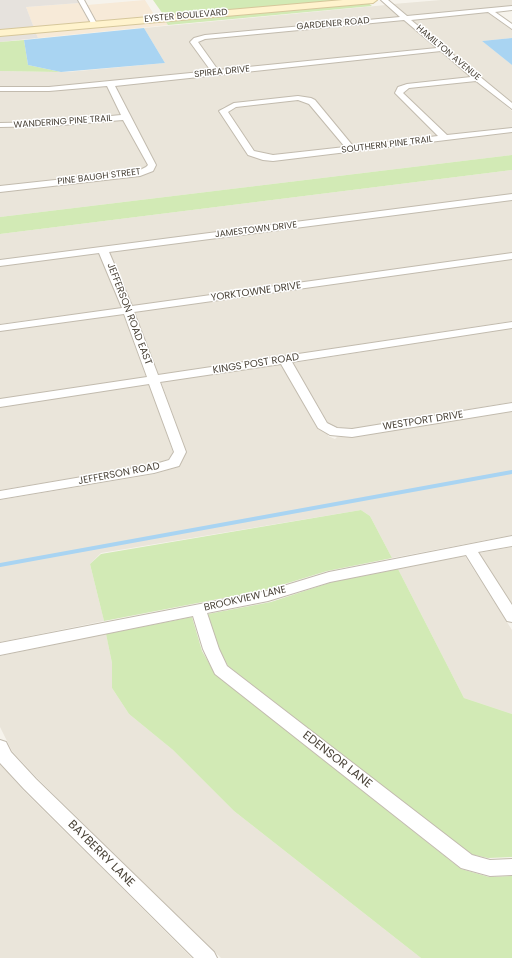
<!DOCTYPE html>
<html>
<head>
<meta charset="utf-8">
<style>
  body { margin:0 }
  canvas { display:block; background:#f6f3ec }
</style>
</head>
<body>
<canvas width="512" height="958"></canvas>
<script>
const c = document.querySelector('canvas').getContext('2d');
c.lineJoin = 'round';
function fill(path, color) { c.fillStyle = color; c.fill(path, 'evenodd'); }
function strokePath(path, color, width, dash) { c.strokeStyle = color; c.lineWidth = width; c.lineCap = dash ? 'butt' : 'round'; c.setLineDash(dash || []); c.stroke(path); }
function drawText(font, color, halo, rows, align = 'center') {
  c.font = font + ' Poppins,sans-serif'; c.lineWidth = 3; c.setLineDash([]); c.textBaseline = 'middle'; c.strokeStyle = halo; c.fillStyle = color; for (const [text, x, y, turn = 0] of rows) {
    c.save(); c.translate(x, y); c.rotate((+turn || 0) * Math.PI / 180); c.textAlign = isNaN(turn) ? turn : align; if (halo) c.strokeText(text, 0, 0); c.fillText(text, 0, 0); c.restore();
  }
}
const residential = new Path2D(`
  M441 0H512V7L408 16 393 4Z
  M386 5 401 17 204 35 194 38 191 42 211 72 49 87H0V71L68 72 165 63 144 28Z
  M487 12 512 30V38L482 41 512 65V103L411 19Z
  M404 19 439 48 218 71 198 42 207 38Z
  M442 51 473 77 404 85 397 88 395 92 438 136 353 147 312 98 309 97 233 104 223 107 219 111 246 153 264 160 512 132V155L0 217V191L141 175 155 169 157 165 130 117 115 85Z
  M476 80 512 111V128L447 135 403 93 405 90 410 88Z
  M107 86 121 116 50 122 0 123V90H50Z
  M299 100 308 103 345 148 273 156 255 152 228 111 236 107Z
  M123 119 148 165 146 168 138 171 0 187V127L51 126Z
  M512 170V194L0 260V234Z
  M512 199V253L132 306 109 252Z
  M99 253 121 308 0 324V266Z
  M512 259V321L158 375 135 312Z
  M123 314 146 377 0 399V331Z
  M512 328V402L350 429 336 428 328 423 293 363Z
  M281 364 316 426 328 434V436L335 439 337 437H354L512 411V535L392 558 370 516 361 510 101 553 90 564 104 621 0 642V500L155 474 177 467 180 464 186 451 161 382Z
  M149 384 173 452 169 459 151 465 0 490V407Z
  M512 547V604L479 553Z
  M465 556 512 630V714L464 698 398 569Z
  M106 634 112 663V688L129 714 173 750 234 811 421 958H221L37 778 12 751 0 727V656Z
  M0 764 23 790 192 958H0Z`);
const commercial = new Path2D(`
  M145 0 155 16H158L97 23 87 5Z
  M79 3 90 23 34 28 26 7Z
  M164 19 168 25 38 38 35 31Z`);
const industrial = new Path2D(`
  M0 0H77L79 3 26 7 34 28 0 31Z
  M35 31 38 38 0 42V34Z`);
const green = new Path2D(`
  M153 0H353L165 17Z
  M367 2 372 6 168 25 164 19Z
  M24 40 28 65 61 72 0 71V42Z
  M512 155V170L0 234V217Z
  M361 510 370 516 392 558 327 571 265 590 104 621 90 564 101 554Z
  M398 569 464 698 512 714V857L488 858 470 854 228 666 218 647 208 614 271 602 332 582Z
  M192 617 202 651 216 675 461 869 489 877 512 876V958H421L234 811 173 750 129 714 112 688V663L106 634Z`);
const water = new Path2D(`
  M144 28 165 63 61 72 28 65 24 40Z
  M512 38V65L482 41Z`);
const stream = new Path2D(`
  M0 565 512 472`);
const street = new Path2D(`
  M78 0H84L97 24 96 25H92Z
  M381 0H388L407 16 512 6V10L495 12 512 24V29L488 12 411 20 512 103V109L476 81 409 88 403 93 447 135 512 128V132L273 161 263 160 248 155 219 111 234 103 298 96 311 98 315 100 353 146 438 136 395 93 398 87 407 84 471 77 441 51 115 86 156 165 153 171 140 176 0 192V186L138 171 146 167 148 165 123 120 50 126 0 127V123L50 122 121 115 107 86 49 91H0V87H49L211 71 190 42 194 38 205 35 400 17ZM404 20 437 48 218 70 198 42 205 39ZM298 100 309 104 345 147 273 155 254 151 228 112 236 107Z
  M512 194V200L109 252 132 306 512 253V259L134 312 158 375 512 322V328L292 362 327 423 337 428 352 429 512 403V411L352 437 330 435 318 428 281 364 160 382 186 452 179 466 154 473 0 499V491L152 465 169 460 174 452 149 384 0 407V399L147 377 124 314 0 331V325L122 308 99 253 0 266V260Z
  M512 536V546L478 552 512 605V622L507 621 466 555 330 582 268 601 207 613 219 649 227 666 472 855 490 860 512 859V875L490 876 461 868 215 674 203 649 193 616 0 655V643L267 591 329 572Z
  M0 740 6 742 11 752 36 779 214 952 217 958H194L24 789 0 763Z`);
const secondary = new Path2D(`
  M343 0H377L373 3 0 36V30Z`);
const farStreetnames = [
  ["EYSTER BOULEVARD",186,16,-5],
  ["GARDENER ROAD",333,24,-5],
  ["HAMILTON AVENUE",448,53,40],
  ["SPIREA DRIVE",222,72,-6],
  ["WANDERING PINE TRAIL",63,122,-4],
  ["SOUTHERN PINE TRAIL",387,145,-7],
  ["PINE BAUGH STREET",99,177,-7],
  ["JAMESTOWN DRIVE",256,230,-7]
];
const streetNames = [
  ["YORKTOWNE DRIVE",256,292,-8],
  ["JEFFERSON ROAD EAST",129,314,69],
  ["KINGS POST ROAD",256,364,-9],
  ["WESTPORT DRIVE",423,421,-9],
  ["JEFFERSON ROAD",119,474,-11],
  ["BROOKVIEW LANE",245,599,-13]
];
const nearStreetnames = [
  ["EDENSOR LANE",337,760,38],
  ["BAYBERRY LANE",101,854,45]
];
fill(residential, '#eae5da');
fill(commercial, '#f7ead8');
fill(industrial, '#e6e2dd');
fill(green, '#d2eab5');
fill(water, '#a9d4f2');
strokePath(stream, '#a9d4f2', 4);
strokePath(street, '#c2bbae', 2);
strokePath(secondary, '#d6c79b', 2);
fill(street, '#fff');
fill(secondary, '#fff3cd');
drawText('9px', '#4b4439', '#fff', farStreetnames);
drawText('10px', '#4b4439', '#fff', streetNames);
drawText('12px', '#4b4439', '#fff', nearStreetnames);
</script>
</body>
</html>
